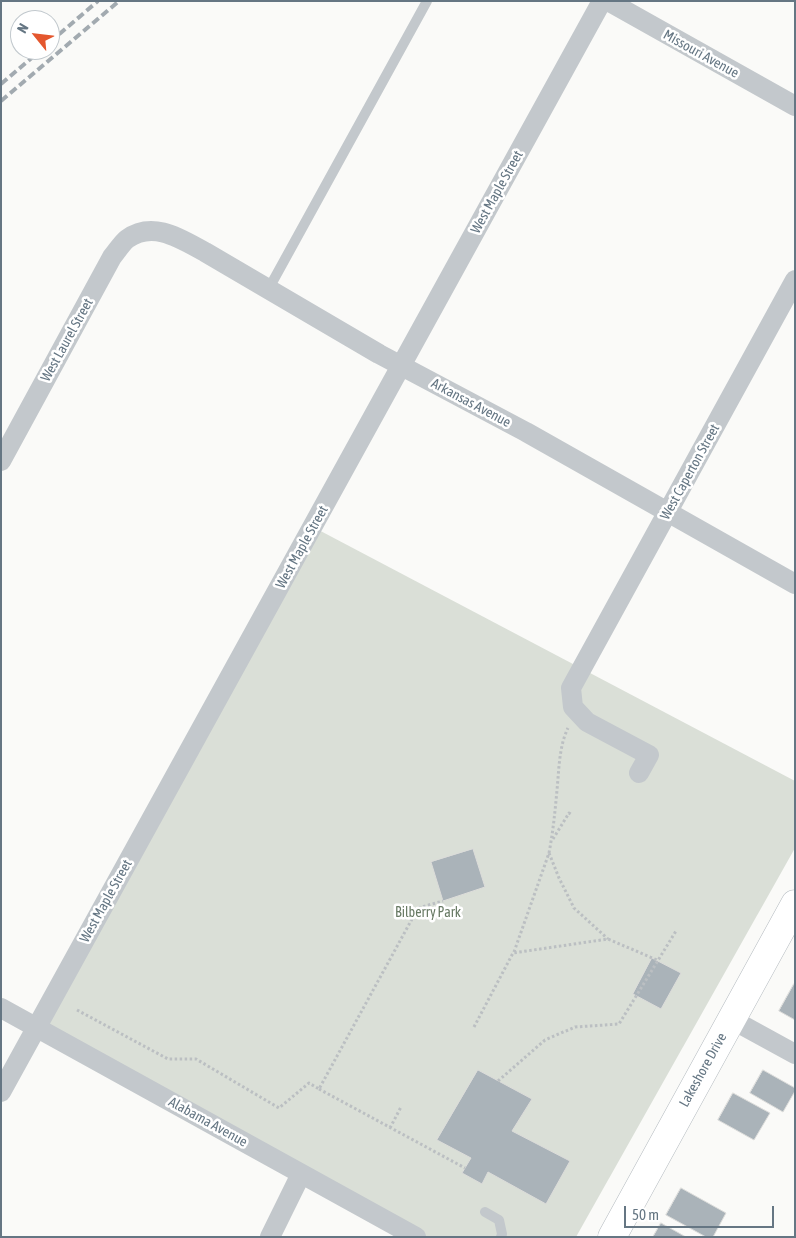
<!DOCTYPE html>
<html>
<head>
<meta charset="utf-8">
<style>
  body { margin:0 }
  #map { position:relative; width:796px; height:1238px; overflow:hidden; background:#fafaf8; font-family:"Asap Condensed",sans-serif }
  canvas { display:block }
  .frame { position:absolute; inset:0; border:2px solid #657683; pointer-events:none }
  .north { position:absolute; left:10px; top:10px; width:50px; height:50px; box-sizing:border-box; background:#fff; border:1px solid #c1c8cd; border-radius:50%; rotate:299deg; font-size:14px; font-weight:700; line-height:20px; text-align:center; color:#657683 }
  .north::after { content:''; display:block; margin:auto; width:18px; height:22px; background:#e4572e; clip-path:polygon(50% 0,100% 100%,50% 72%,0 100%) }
  .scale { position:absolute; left:624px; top:1206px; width:150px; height:22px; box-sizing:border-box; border:2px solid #657683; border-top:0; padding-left:6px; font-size:15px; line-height:18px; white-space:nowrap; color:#657683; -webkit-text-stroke:4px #fff; paint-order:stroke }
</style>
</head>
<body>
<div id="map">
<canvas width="796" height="1238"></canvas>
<div class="frame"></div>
<div class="north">N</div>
<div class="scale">50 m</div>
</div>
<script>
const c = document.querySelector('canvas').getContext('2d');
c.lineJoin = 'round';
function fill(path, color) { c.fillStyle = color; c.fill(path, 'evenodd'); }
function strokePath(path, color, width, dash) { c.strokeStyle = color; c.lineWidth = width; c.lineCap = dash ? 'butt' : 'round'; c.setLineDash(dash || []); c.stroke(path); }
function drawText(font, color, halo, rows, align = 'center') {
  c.font = font + ' "Asap Condensed",sans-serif'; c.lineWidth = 5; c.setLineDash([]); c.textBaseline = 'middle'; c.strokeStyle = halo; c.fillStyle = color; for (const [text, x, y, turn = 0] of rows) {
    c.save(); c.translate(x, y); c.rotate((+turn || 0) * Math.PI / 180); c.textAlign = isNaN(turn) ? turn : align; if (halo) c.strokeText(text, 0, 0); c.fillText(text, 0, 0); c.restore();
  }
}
const green = new Path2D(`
  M313 527 795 781V848L576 1237H416L37 1027Z`);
const building = new Path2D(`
  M473 849 485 887 443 901 431 862Z
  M652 958 681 973 661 1009 633 994Z
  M794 984 795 985V1020L779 1011Z
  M478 1070 532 1099 512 1131 570 1161 546 1204 488 1172 482 1184 462 1173 471 1158 437 1140Z
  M763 1070 795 1088V1091L783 1112 750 1093Z
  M733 1093 770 1113 754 1140 718 1120Z
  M681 1188 726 1213 713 1237H706L666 1215Z
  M661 1223 686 1237H653Z`);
const path = new Path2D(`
  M553 839 569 813 572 815
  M549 853C553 832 555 812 557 790 559 770 559 746 568 728
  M514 952 549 853 559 878 574 908 608 939
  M77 1010 168 1059H196L279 1108 309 1083 319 1089 418 908 443 901
  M474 1027 513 953 608 939 657 960
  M498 1081 545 1040 575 1027 619 1024 676 931
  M319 1089 465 1168
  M390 1128 401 1107`);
const lane = new Path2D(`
  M268 290 427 1
  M485 1212 499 1220 502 1234 501 1237`);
const street = new Path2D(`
  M608 1 795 106
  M1 461 112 257C117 251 122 243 127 239 153 220 181 239 205 252L379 354 526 432 795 584
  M639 773 649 755 587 722 573 707 571 688 795 280
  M1 1008 416 1237
  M731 1019 795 1054
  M1 1092 602 1
  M270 1237 301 1174`);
const secondary = new Path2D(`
  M612 1237 795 904`);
const rail = new Path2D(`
  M50 42 98 1
  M1 84 41 50
  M1 101 119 1`);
const streetNames = [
  ["Missouri Avenue",701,54,29],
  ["West Maple Street",497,192,-61],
  ["West Laurel Street",67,340,-61],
  ["Arkansas Avenue",471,403,28],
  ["West Caperton Street",690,472,-61],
  ["West Maple Street",302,547,-61],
  ["West Maple Street",106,901,-61],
  ["Lakeshore Drive",703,1070,-61],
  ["Alabama Avenue",208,1122,29]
];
const parkNames = [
  ["Bilberry Park",428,913]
];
fill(green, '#dadfd7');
fill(building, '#aab3b9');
strokePath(building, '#dcdcda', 1);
strokePath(secondary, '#b3babf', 29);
strokePath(path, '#bbbfc2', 3, [2.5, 2.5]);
strokePath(lane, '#c3c8cc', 10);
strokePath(street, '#c3c8cc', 20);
strokePath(secondary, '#fff', 28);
strokePath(rail, '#a2aab0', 4, [8, 4]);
drawText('14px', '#657683', '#fff', streetNames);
drawText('14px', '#687a64', '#fff', parkNames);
</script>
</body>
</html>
